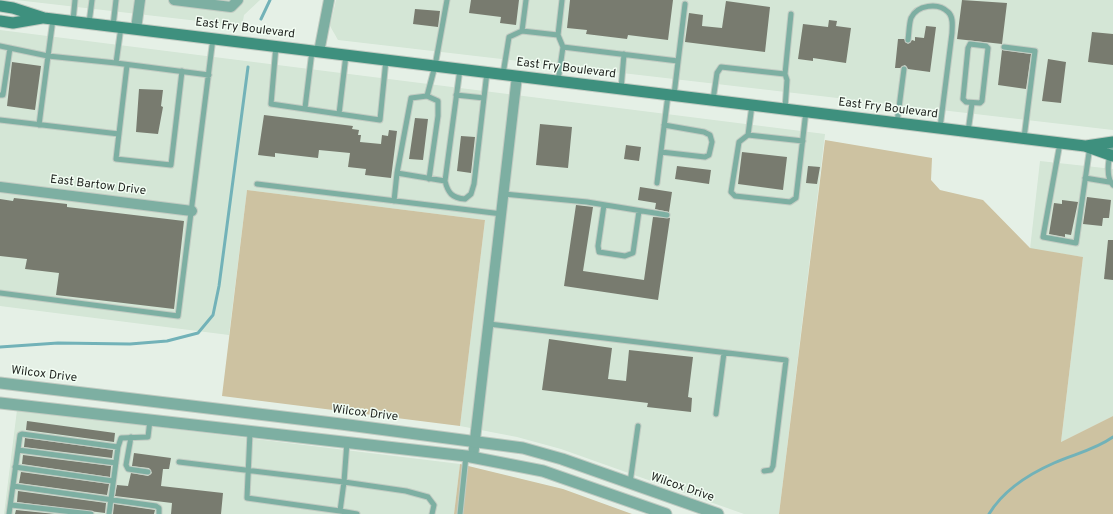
<!DOCTYPE html>
<html>
<head>
<meta charset="utf-8">
<style>
  body { margin:0 }
  canvas { display:block; background:#e5f0e6 }
</style>
</head>
<body>
<canvas width="1113" height="514"></canvas>
<script>
const c = document.querySelector('canvas').getContext('2d');
c.lineJoin = 'round';
function fill(path, color) { c.fillStyle = color; c.fill(path, 'evenodd'); }
function strokePath(path, color, width, dash) { c.strokeStyle = color; c.lineWidth = width; c.lineCap = dash ? 'butt' : 'round'; c.setLineDash(dash || []); c.stroke(path); }
function drawText(font, color, halo, rows, align = 'center') {
  c.font = font + ' Overpass,sans-serif'; c.lineWidth = 3; c.setLineDash([]); c.textBaseline = 'middle'; c.strokeStyle = halo; c.fillStyle = color; for (const [text, x, y, turn = 0] of rows) {
    c.save(); c.translate(x, y); c.rotate((+turn || 0) * Math.PI / 180); c.textAlign = isNaN(turn) ? turn : align; if (halo) c.strokeText(text, 0, 0); c.fillText(text, 0, 0); c.restore();
  }
}
const built = new Path2D(`
  M16 0H260L244 15 242 26Z
  M336 0H1113V130L338 40 330 26Z
  M0 30 825 134 779 514H744L561 449 517 437 460 426 485 220 247 190 229 335 0 306Z
  M1040 161 1113 169V416L1061 442 1083 257 1030 249Z
  M17 410 460 464 454 514H4Z`);
const green = new Path2D(`
  M825 140 932 158 931 180 940 190 983 200 1030 248 1083 257 1061 442 1113 416V514H779Z
  M247 190 485 220 460 426 222 396Z
  M460 464 563 489 632 514H454Z`);
const stream = new Path2D(`
  M261 19 270 0
  M0 347 58 343 130 344 167 341 198 333 213 315 219 286 248 67
  M989 514C1003 491 1029 474 1054 463 1074 454 1095 450 1113 437`);
const building = new Path2D(`
  M471 0H519L516 25 500 23 501 17 469 13Z
  M570 0H673L668 40 628 35 627 39 586 34 587 30 567 28Z
  M962 0 1007 3 1002 44 957 39Z
  M726 1 770 7 765 52 685 42 689 13 703 15 702 26 722 28Z
  M415 9 440 11 438 27 413 24Z
  M829 20 837 21 836 26 851 28 846 63 813 58V61L798 59 803 24 828 27Z
  M926 26 936 27 930 72 908 69 905 65 900 68H895L898 39H904L908 44 912 40 915 41V37L924 38Z
  M1092 32 1113 34V65L1088 62Z
  M1002 50 1031 54 1026 89 998 85Z
  M1048 59 1066 62 1061 103 1042 101Z
  M12 62 41 66 35 110 7 106Z
  M139 89 163 90 161 106 163 107 158 134 136 132Z
  M264 115 353 126 352 129 359 130 358 135H361L360 142 381 144 382 135 388 136 389 130 397 131 391 178 365 175 366 169 348 167 350 153 319 150 318 158 275 153V157L258 155Z
  M415 118 428 119 423 160 409 159Z
  M540 124 572 127 568 168 536 165Z
  M461 136 475 137 471 173 457 171Z
  M626 145 641 147 639 161 624 159Z
  M742 152 787 157 783 190 738 184Z
  M677 166 711 170 709 184 675 179Z
  M808 166 820 167 817 184 806 183Z
  M640 187 672 192 669 212 655 209 656 203 638 200Z
  M1087 197 1111 200 1109 218H1103L1102 226 1083 224Z
  M14 198 67 204V207L184 221 174 309 56 295 59 273 25 269 27 259 0 256V199L13 201Z
  M1062 200 1078 202 1071 235 1065 234V237L1049 234 1054 203 1062 204Z
  M576 205 593 207 583 271 644 280 653 217 670 218 658 300 564 286Z
  M1108 240H1113V280L1104 279Z
  M549 339 612 348 608 379 626 381 629 350 693 357 688 397 692 398 691 412 647 407 648 403 542 390Z
  M27 421 115 433 114 442 26 430Z
  M25 438 113 450 112 458 24 447Z
  M134 453 171 458 169 469H163L161 486 223 493 221 514H171L172 503 115 496 117 485 128 486 131 473 148 476 152 473 149 468 132 466Z
  M23 455 111 466 110 477 22 464Z
  M21 472 109 484 107 495 19 483Z
  M18 491 106 503 105 513 17 502Z
  M114 504 155 510 154 514H113Z
  M16 510 55 514H15Z`);
const service = new Path2D(`
  M73 21 75 0
  M89 23 92 0
  M113 26 116 0
  M522 31 526 0
  M908 40C909 33 909 24 911 18 917 5 938 2 948 12 954 17 952 27 952 33L940 128
  M970 44 986 46 988 48 982 101 980 103 966 102 963 99 968 48Z
  M0 46 48 56 53 19
  M276 46 271 104 339 114 346 55
  M563 47 678 61
  M1004 47 1035 51 1024 138
  M116 63 209 75
  M127 65 116 159 171 165 182 71
  M460 69 445 181C448 193 452 198 465 199L471 194 474 184 487 72
  M503 74 509 37 522 31 558 35
  M785 74 791 14
  M558 81 563 47 558 35 562 0
  M621 89 624 54
  M0 95H3L10 48
  M456 95 484 98
  M674 95 685 4
  M427 96 435 66 447 0
  M713 100 717 73 721 67 785 74 787 80 785 109
  M752 105 748 135 739 142 731 192 735 196 790 202 796 198 806 111
  M305 108 312 51
  M339 114 380 120 386 60
  M0 120 119 134
  M897 123 904 69
  M39 125 48 56 116 63 121 27
  M968 132 972 103
  M748 135 803 141
  M1112 142C1110 154 1104 176 1113 185
  M1060 143 1043 237 1076 243 1090 146
  M661 152 705 157 709 155 712 142 710 135 704 132 664 125
  M1085 178 1109 182
  M429 179 438 116V101L427 96 411 98 397 173 445 181
  M657 183 668 95
  M257 184 502 214
  M504 194 587 202 667 215
  M394 201 397 173
  M604 205 598 246 599 252 625 256 633 253 639 211
  M0 293 178 316 213 38
  M489 324 786 360 773 466 771 470 764 471
  M716 414 724 353
  M250 432 247 498 340 511
  M131 437 126 465 128 469 148 472
  M347 442 344 482 406 491 428 497 434 505 432 514
  M18 450 116 463
  M179 462 344 482 340 511 357 514
  M15 467 113 481
  M630 483 638 426
  M13 486 156 506 159 508V514
  M11 505 91 514
  M9 514 20 435 22 434 118 447
  M109 514 118 447 121 438 148 437 150 420
  M460 514 466 456`);
const minor = new Path2D(`
  M174 0 231 7 238 0
  M136 29 140 0
  M319 52 329 0
  M0 187 192 211
  M473 457 517 76`);
const tertiary = new Path2D(`
  M0 383 341 424 523 448 562 459 718 514
  M0 403 466 456 543 471 666 514`);
const secondary = new Path2D(`
  M0 6 13 8 44 18 1085 146 1113 156
  M0 21 13 23 42 18
  M1086 146 1113 142`);
const streetNames = [
  ["East Fry Boulevard",245,29,7],
  ["East Fry Boulevard",566,69,7],
  ["East Fry Boulevard",888,109,7],
  ["East Bartow Drive",98,186,7],
  ["Wilcox Drive",44,375,7],
  ["Wilcox Drive",365,414,7],
  ["Wilcox Drive",682,488,19]
];
fill(built, '#d4e6d6');
fill(green, '#cdc2a1');
strokePath(stream, '#72b2b8', 3);
fill(building, '#787b6f');
strokePath(service, '#c1cbc2', 7);
strokePath(minor, '#c1cbc2', 12);
strokePath(tertiary, '#c1cbc2', 13);
strokePath(secondary, '#c1cbc2', 13);
strokePath(service, '#7dafa2', 5);
strokePath(minor, '#7dafa2', 10);
strokePath(tertiary, '#7dafa2', 11);
strokePath(secondary, '#3e907e', 11);
drawText('12px', '#1e221e', '#f2fdf3', streetNames);
</script>
</body>
</html>
